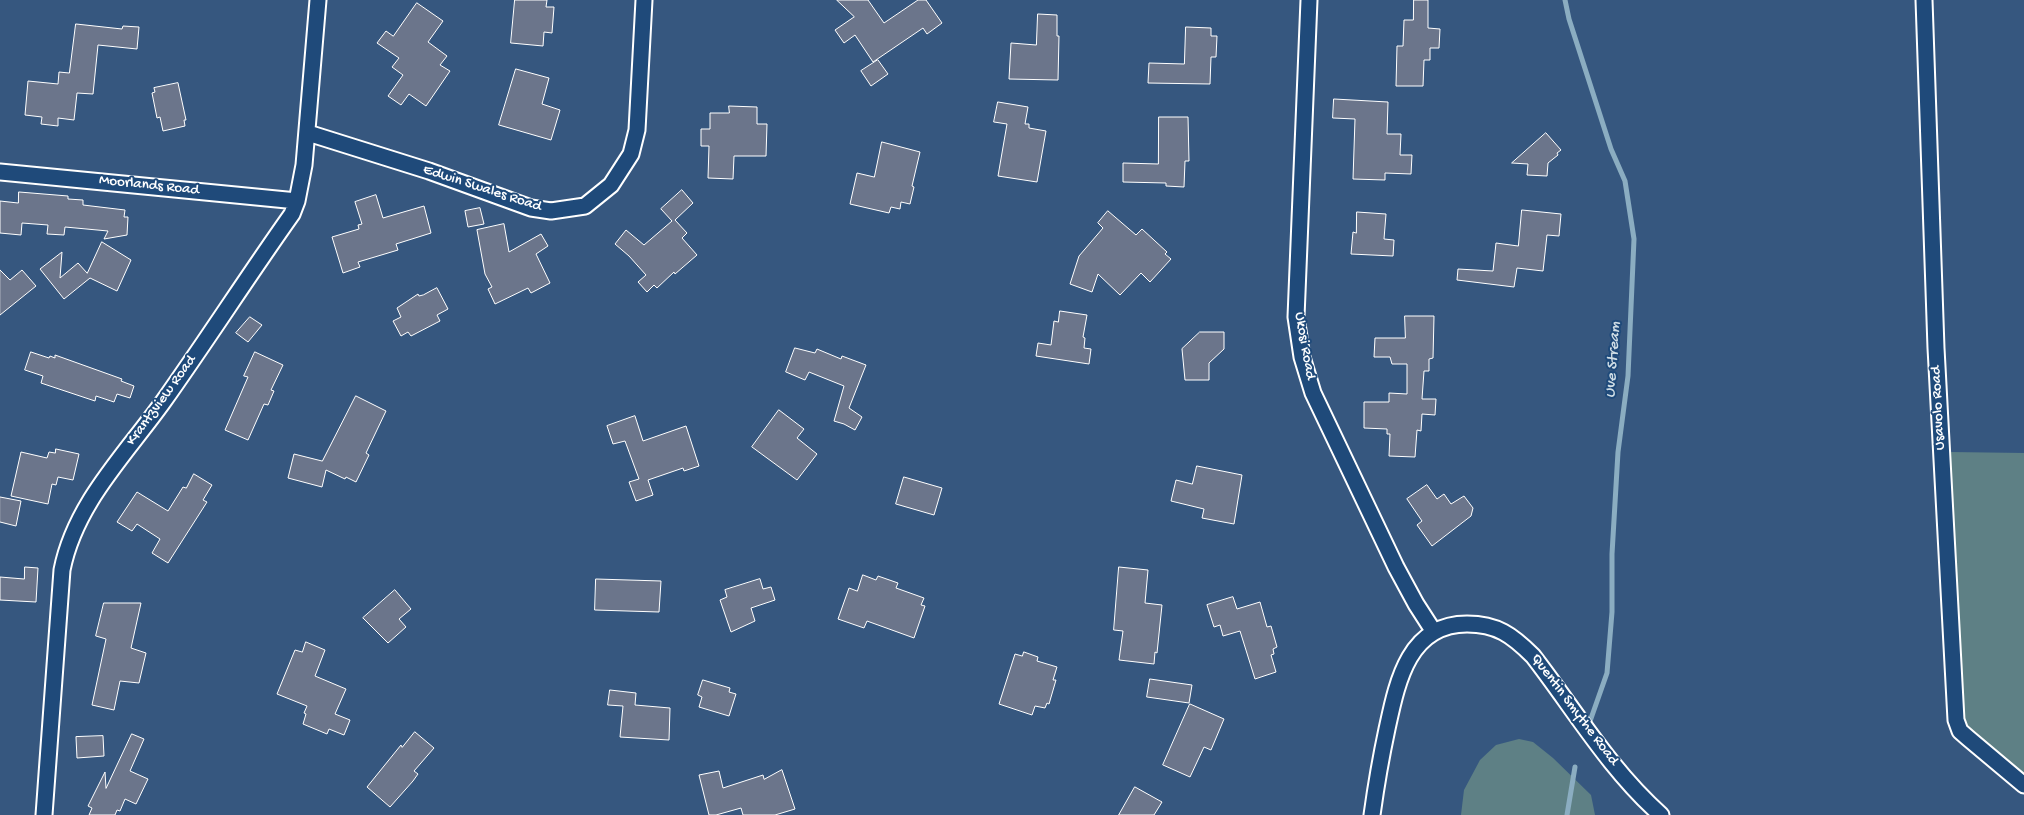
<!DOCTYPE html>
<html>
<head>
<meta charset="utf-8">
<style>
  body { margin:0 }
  canvas { display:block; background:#36577f }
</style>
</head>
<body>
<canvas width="2024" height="815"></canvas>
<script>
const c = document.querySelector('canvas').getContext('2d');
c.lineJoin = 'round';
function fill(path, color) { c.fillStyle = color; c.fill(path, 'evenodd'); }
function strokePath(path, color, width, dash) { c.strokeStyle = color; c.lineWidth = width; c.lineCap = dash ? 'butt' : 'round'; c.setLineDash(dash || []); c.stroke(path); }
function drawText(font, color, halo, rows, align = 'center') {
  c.font = font + ' "Gochi Hand",sans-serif'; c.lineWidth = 4; c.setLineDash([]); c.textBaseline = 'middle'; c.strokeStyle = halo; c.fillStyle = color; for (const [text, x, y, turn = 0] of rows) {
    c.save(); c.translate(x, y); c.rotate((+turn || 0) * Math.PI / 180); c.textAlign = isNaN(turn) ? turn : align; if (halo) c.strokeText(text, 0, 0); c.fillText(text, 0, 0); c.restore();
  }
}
const green = new Path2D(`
  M1949 452 2024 453V773L1965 725Z
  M1519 739 1533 742 1553 758 1591 795 1595 815H1461L1464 790 1480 760 1496 745Z`);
const stream = new Path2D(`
  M1565 0 1569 19 1611 149 1625 181 1634 239 1628 376 1618 452 1612 554V612L1607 673 1588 727
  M1567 815 1575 767`);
const building = new Path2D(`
  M515 0H547L546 7H554L552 33 544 32 543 46 511 43Z
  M837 0H868L884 23 918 0H926L942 23 927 34 923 28 873 62 855 35 844 43 835 30 854 17Z
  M1414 0H1428V28L1440 29 1439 48H1430V60H1424L1423 86H1396L1397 46H1403L1404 20H1413Z
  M417 3 443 21 428 42 447 56 440 65 450 71 426 106 409 94 401 105 388 96 403 75 392 67 399 58 377 43 386 31 393 36Z
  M1038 14 1057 15V36H1059L1058 80 1009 79 1011 43 1036 45Z
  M76 24 122 29 123 26 139 27 137 49 98 45 93 94 77 93 74 120 58 118V126L41 124 42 117 25 115 28 81 58 84 59 72 69 73Z
  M1186 27 1211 28V36H1217L1216 57H1211L1210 84 1148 83 1149 63 1184 64Z
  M878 60 888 74 871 86 861 71Z
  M516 69 549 78 542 104 560 110 551 140 499 125Z
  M178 83 186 120H184L185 126 163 131 160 117 157 118 152 93 155 92 154 88Z
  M1334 99 1388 102 1387 134H1401L1400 155H1412L1411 174 1385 173V180L1353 179 1355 119 1333 118Z
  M998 102 1028 107 1025 124H1029V128L1046 131 1037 182 998 176 1007 124 994 122Z
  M729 106 757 107V124H767L766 156H734L733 179 708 178 709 146H701V129H710V113H729Z
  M1159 117H1188L1189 161H1185L1184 187 1166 186V183L1123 182V163L1158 164Z
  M1546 133 1561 150 1557 153 1558 155 1548 163 1547 176 1527 175 1528 164 1512 163Z
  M882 142 920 152 912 186 914 187 910 204 901 202 900 209 891 207 889 213 850 204 857 173 874 177Z
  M682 190 693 203 675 220 687 233 682 238 697 255 675 274 674 272 657 288 654 285 647 292 638 282 646 275 629 256 615 244 626 230 644 245 672 221 661 209Z
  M19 192 68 196V199L83 200V205L125 210 124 217H128L127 235 104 239 108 231 65 227 64 235 47 234 48 225 22 223 21 235 0 233V201L18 203Z
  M376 195 383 218 424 206 431 233 396 244 398 250 358 262 360 267 343 273 332 237 359 229 358 225 362 224 355 202Z
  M480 208 484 224 468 227 465 211Z
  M1522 210 1561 214 1559 236 1547 235 1543 271 1517 268 1514 287 1457 280 1458 269 1493 271 1496 243 1518 246Z
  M1108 211 1136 235 1142 229 1167 252 1165 254 1171 259 1150 282 1141 273 1120 295 1098 274 1092 292 1070 284 1079 256 1103 228 1098 223Z
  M1357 212 1386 214 1384 239 1394 240 1393 256 1351 254 1353 232 1356 233Z
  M504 224 509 252 541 234 548 246 536 254 550 283 531 293 528 288 495 304 488 289 492 287 485 274 477 230Z
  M102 242 131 260 117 291 90 278 64 299 40 269 62 252 60 278 78 263 87 273Z
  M0 270 10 280 22 270 36 286 0 315Z
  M437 288 448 309 437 315 440 321 411 336 408 332 401 336 393 321 401 317 397 308 418 294 419 296 423 295Z
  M1060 311 1087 315 1083 337 1085 338 1084 348 1091 349 1089 364 1036 356 1038 343 1051 345 1054 321 1058 322Z
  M1405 316H1434L1433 358 1429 359V371H1424L1422 399H1436L1435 415 1422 414 1421 431 1417 430 1415 457 1389 456 1390 434H1387V429L1364 428V402H1389V393L1407 394V364H1392L1390 357H1374L1375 338H1405Z
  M250 317 262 325 248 342 236 333Z
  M1200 332H1224V349L1209 363V380H1185L1182 349Z
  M795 348 815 353 817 349 841 359 842 356 866 365 849 408 862 417 855 430 844 424 834 421 844 386 809 372 805 380 786 372Z
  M31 352 49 358 50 356 55 358V355L122 379 121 381 134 386 130 398 117 394 114 402 96 396 95 401 41 383 43 376 25 370Z
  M255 352 283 365 271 390 274 391 268 405 264 404 248 440 225 430 248 377 244 376Z
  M356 396 386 411 366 453 369 455 356 482 346 477 345 479 326 470 322 487 288 478 294 454 322 461Z
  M779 410 804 429 797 438 817 454 797 480 752 447Z
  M635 416 643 441 686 426 699 466 684 471 683 468 648 480 653 495 636 501 629 482 639 479 625 441 613 444 607 426Z
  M56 449 79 454 73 480 58 477 56 485 52 484 48 504 11 496 21 452 47 458 49 452 55 453Z
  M1197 466 1242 475 1234 524 1202 518 1204 509 1171 501 1176 480 1192 484Z
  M194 474 212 485 203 500 207 502 168 563 152 553 160 539 137 524 132 531 117 522 137 492 168 511 183 487 186 488Z
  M904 477 942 488 934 515 896 504Z
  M1427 485 1437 499 1444 494 1451 504 1464 496 1473 508 1471 516 1432 546 1417 525 1422 521 1407 499Z
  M0 497 21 501 16 526 0 522Z
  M25 567 38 568 36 602 0 600V577L24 579Z
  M1119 567 1148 570 1145 603 1162 605 1157 653 1155 652 1154 664 1119 660 1123 631 1114 630Z
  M863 575 876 580 878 576 898 583 896 588 924 598 921 605 925 606 914 638 867 621 864 628 838 619 849 588 857 591Z
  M596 579 661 581 659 612 595 610Z
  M760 579 763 589 771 587 775 600 751 608 755 621 731 632 720 600 727 597 725 590Z
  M395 590 411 609 399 619 406 627 388 643 363 618Z
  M1233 597 1237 609 1260 602 1267 627 1271 626 1277 647 1273 649 1274 654 1271 655 1276 672 1255 679 1240 631 1223 636 1220 625 1214 627 1207 605Z
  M104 603H141L131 648 146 653 139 683 120 681 114 710 92 705 106 639 96 636Z
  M306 642 325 650 315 676 346 689 335 714 350 720 344 735 329 729 327 734 303 724 306 714 304 713 307 706 277 694 295 650 302 652Z
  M1024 652 1038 657 1037 661 1057 667 1053 680H1056L1049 704 1047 703 1045 708 1035 706 1032 715 999 704 1015 654 1022 656Z
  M1150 679 1192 685 1189 703 1147 697Z
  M703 680 730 688 729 692 736 694 729 716 699 707 702 697 698 695Z
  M610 690 636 693 635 705 670 708 669 740 620 737 623 706 608 705Z
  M1190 704 1224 719 1211 750 1204 747 1190 777 1163 765Z
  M415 732 434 748 414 771 418 774 413 781 390 807 367 787 401 745 402 747Z
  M132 734 144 739 130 771 148 779 136 804 125 799 120 811 117 810 115 815H89L92 808 88 806 105 772 106 788Z
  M103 736 104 756 77 758 76 737Z
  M782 770 795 809 775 815H743L741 808 716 815H709L699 775 719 771 723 788 763 775 764 779Z
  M1135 787 1162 802 1154 815H1119Z`);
const street = new Path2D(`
  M1309 0 1296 317 1302 357 1313 393 1396 567 1416 604 1434 632
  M1924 0 1936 348 1956 720 1960 731 1968 738 2024 785
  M308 133 429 171 531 208 551 211 585 206 611 185 631 154 637 130 644 0
  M0 172 297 201
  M44 815 62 570C75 504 125 455 163 402 207 340 248 276 292 214L297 201 304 165 318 0
  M1372 815C1376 786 1381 757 1387 729 1397 683 1408 624 1467 624 1497 624 1512 635 1533 656 1574 709 1610 770 1661 815`);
const streetNames = [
  ["Moorlands Road",149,186,6],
  ["Edwin Swales Road",482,189,18],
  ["Ukosi Road",1304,346,80],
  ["Krantzview Road",162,401,-54],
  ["Usavolo Road",1939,408,-93],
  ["Quentin Smythe Road",1574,710,53]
];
const waterNames = [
  ["Uve Stream",1614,360,-86]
];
fill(green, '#5e8085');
strokePath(stream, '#8badc1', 5);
fill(building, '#6b758b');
strokePath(building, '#fff', 1);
strokePath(street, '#fff', 19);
strokePath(street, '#1f4a7a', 15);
drawText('15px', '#fff', '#1f4a7a', streetNames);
drawText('italic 16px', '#cfdde5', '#1f4a7a', waterNames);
</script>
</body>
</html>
